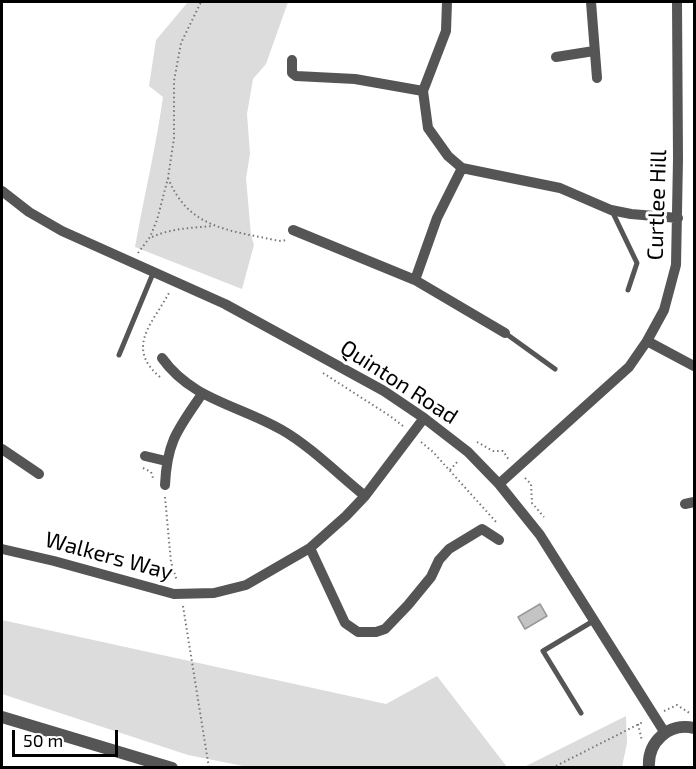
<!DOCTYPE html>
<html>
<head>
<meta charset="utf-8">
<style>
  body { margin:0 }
  #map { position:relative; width:696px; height:769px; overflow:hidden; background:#fff; font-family:"Exo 2",sans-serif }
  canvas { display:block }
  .frame { position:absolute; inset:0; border:3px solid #000; pointer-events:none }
  .scale { position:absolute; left:12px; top:730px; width:106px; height:27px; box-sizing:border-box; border:3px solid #000; border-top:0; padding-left:8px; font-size:18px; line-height:21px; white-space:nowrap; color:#000; -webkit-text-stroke:4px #fff; paint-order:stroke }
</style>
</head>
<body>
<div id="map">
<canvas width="696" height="769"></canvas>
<div class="frame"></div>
<div class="scale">50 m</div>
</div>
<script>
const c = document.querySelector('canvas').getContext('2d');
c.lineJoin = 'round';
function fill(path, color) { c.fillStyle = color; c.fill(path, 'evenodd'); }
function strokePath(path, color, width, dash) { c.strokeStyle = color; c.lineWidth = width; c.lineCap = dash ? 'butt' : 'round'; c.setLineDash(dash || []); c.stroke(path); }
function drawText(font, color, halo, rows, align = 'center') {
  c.font = font + ' "Exo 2",sans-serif'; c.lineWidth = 6; c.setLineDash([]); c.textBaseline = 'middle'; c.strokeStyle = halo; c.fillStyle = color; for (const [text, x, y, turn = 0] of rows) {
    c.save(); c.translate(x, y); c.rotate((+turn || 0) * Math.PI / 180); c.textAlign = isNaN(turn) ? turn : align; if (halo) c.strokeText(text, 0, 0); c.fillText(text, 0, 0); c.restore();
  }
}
const green = new Path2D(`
  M188 2H288L266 64 253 79 247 114 250 154 246 178 251 235 254 245 242 289 135 247C144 196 156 147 163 97L149 86 156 40Z
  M2 620 386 704 437 676 507 767H248L188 755 2 694Z
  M626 716 627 743 622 767H524Z`);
const building = new Path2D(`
  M540 604 547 616 525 629 518 617Z`);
const path = new Path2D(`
  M168 178C189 230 231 230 279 241L287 240
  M152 237C172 228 192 228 213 226
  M138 253 150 237 157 220 168 178 174 138V81L181 43 201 2
  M323 373 390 416 403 426
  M160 377C124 347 154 322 170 291
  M421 442 433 452 497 523
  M477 442 493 451H503L509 460
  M143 468 151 472 153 478
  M450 470 458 461
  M525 478 531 484 532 503 544 517
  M165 497 171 562 177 581
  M183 606 209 768
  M664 711 677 705 691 714
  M638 724 642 741
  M552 768 643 722`);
const service = new Path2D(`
  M612 211 637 263 628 290
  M505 333 555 369
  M119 355 154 271
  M581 713 543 651 595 620`);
const minor = new Path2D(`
  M447 2 446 31 423 91 428 128 448 156 462 168 560 188 611 210 631 214 678 218
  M591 2 597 78
  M556 57 594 51
  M292 60V73L296 76 355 79 423 91
  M2 191 29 212 62 231 225 304 384 391 424 418 468 452 499 484 540 535 665 733
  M293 230 415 280 437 218 462 168
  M415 280 505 333
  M647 341 694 366
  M162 358C192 400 239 405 282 430 310 446 339 475 365 496
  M2 449 39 474
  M145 456 166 461
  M499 484 629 367 647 341 664 310 676 265 678 159 677 2
  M165 485C167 441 178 429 202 394
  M685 504 694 502
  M310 548 345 623 358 632H376L385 629 408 605 431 577 439 560 449 549 482 529 499 540
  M2 549 54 561 174 594 214 593 246 585 310 548 346 516 365 496 424 418`);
const tertiary = new Path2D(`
  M2 717 172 768
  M649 768C647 742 669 722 694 728`);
const streetNames = [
  ["Curtlee Hill",657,205,-88],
  ["Quinton Road",399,382,33],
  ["Walkers Way",109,556,15]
];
fill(green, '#dcdcdc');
fill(building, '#c4c4c4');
strokePath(building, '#999', 1.5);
strokePath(path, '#777', 2, [1.5, 3]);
strokePath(service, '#555', 5);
strokePath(minor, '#555', 10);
strokePath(tertiary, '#555', 12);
drawText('22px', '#000', '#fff', streetNames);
</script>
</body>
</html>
